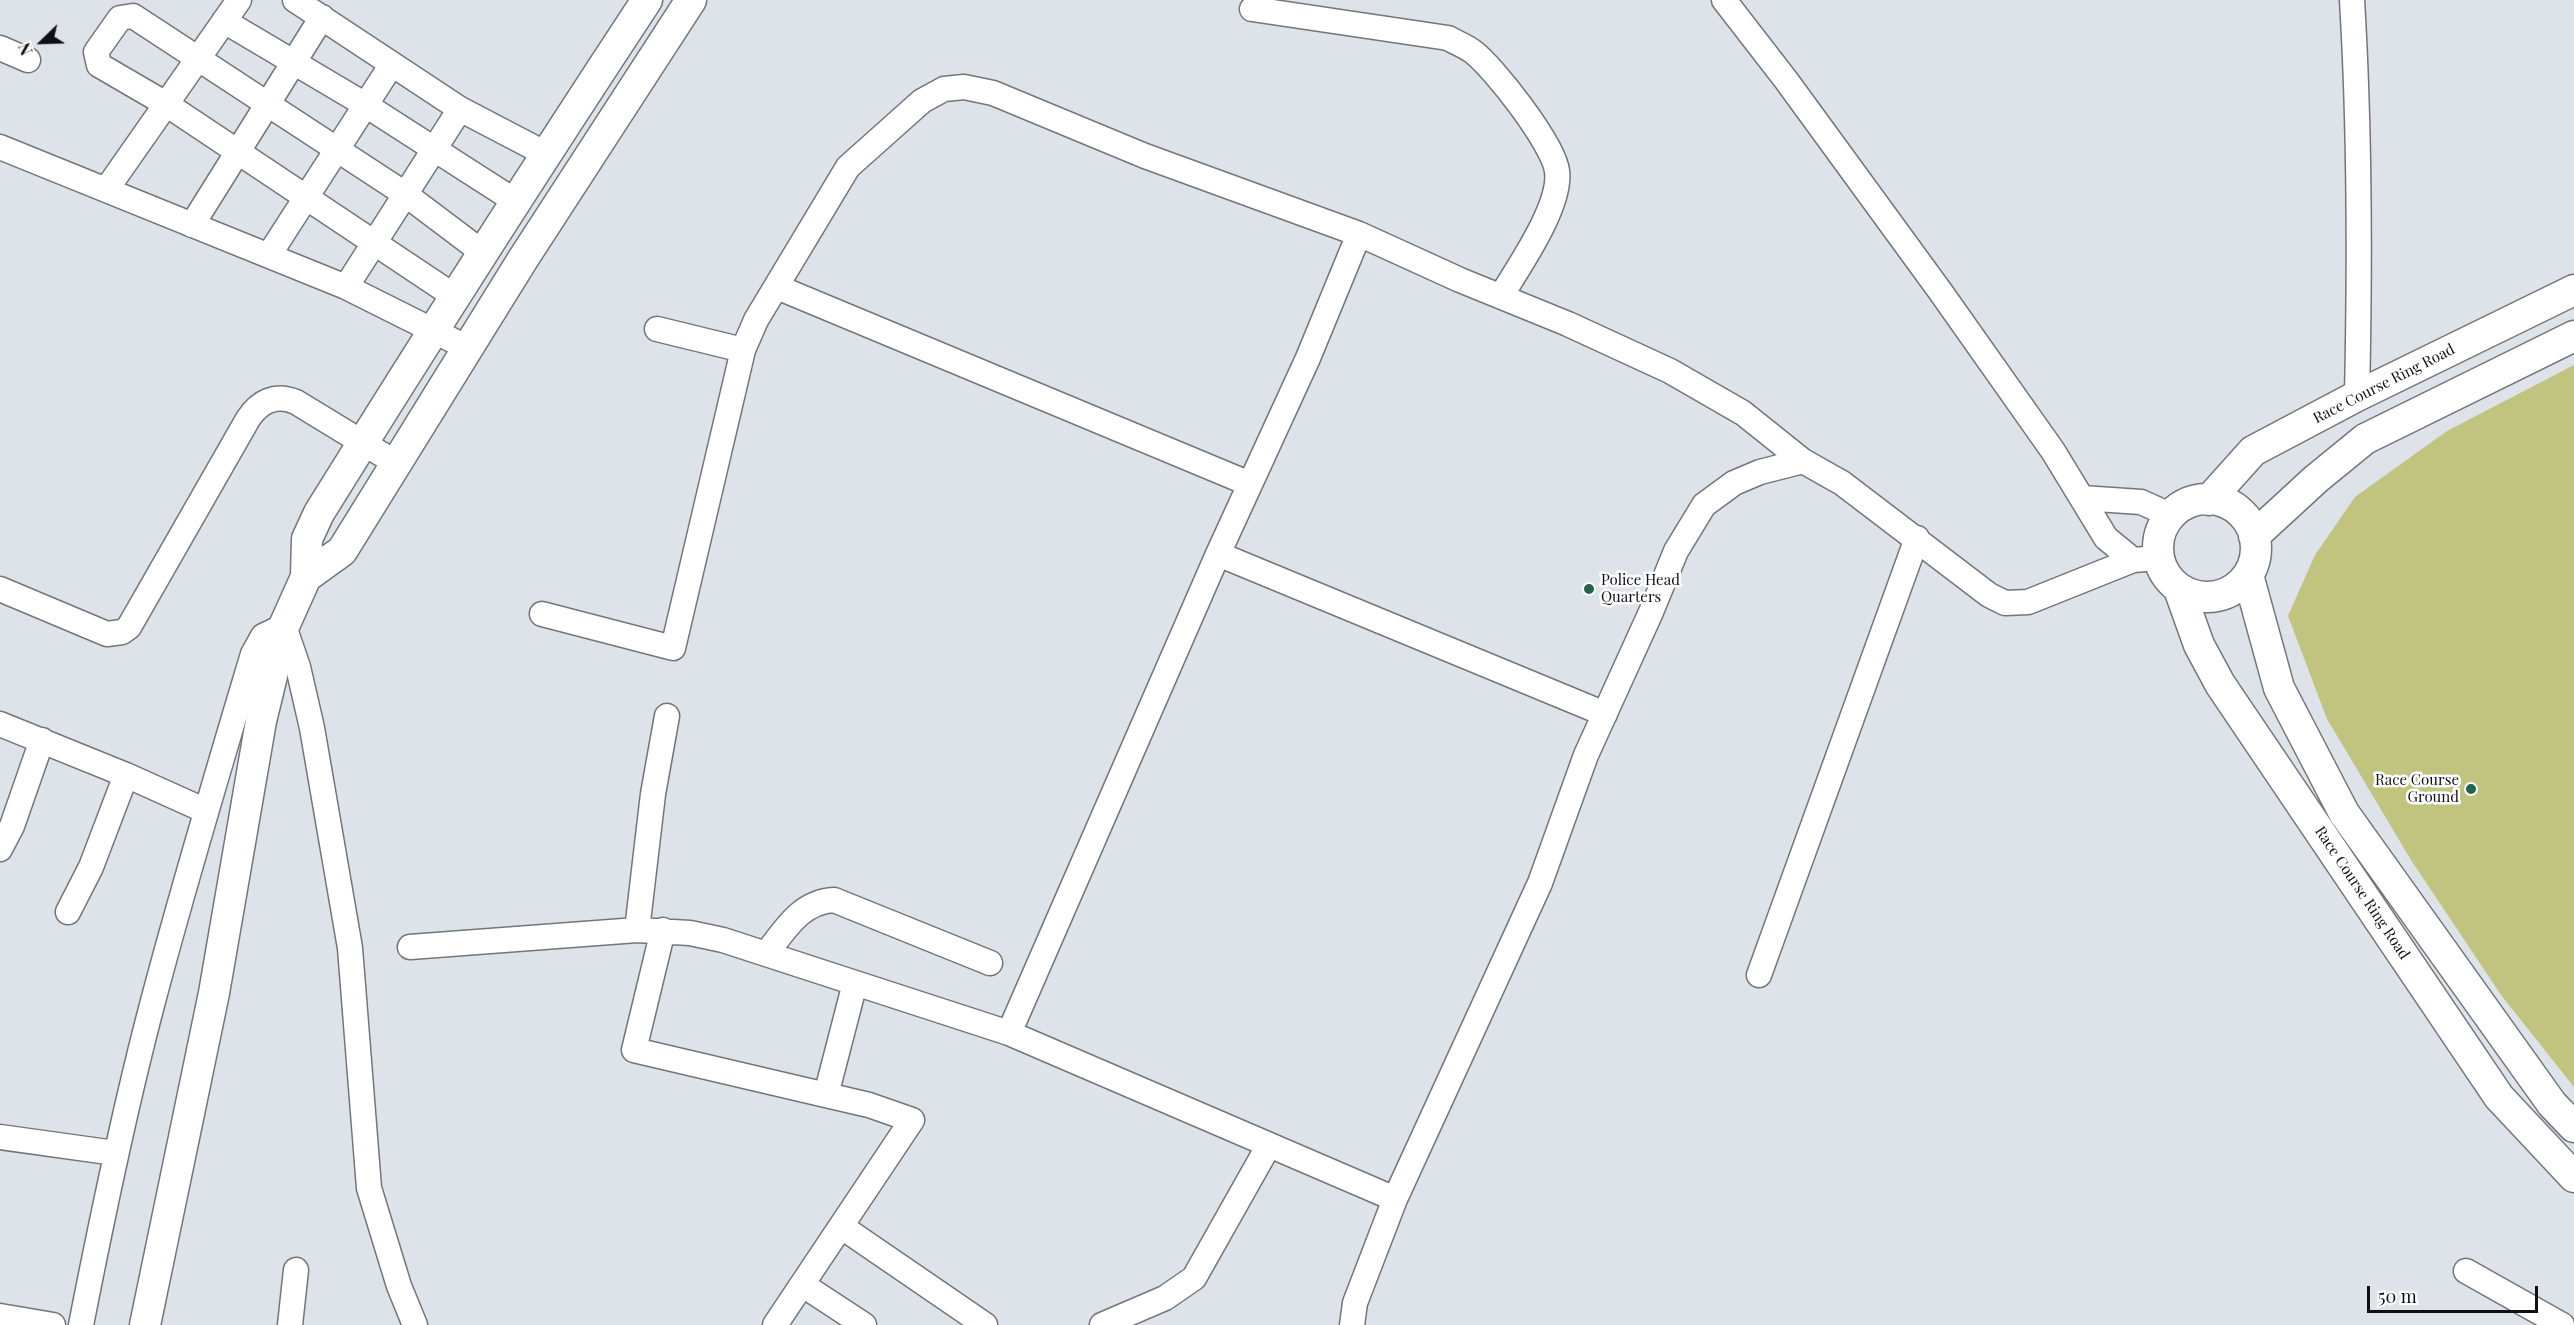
<!DOCTYPE html>
<html>
<head>
<meta charset="utf-8">
<style>
  body { margin:0 }
  #map { position:relative; width:2574px; height:1325px; overflow:hidden; background:#dee2e9; font-family:"Playfair Display",serif }
  canvas { display:block }
  .north { position:absolute; left:12px; top:12px; width:60px; height:60px; -webkit-text-stroke:4px #fff; paint-order:stroke; rotate:247deg; font-size:16px; font-weight:700; line-height:24px; text-align:center; color:#0f1013 }
  .north::after { content:''; display:block; margin:auto; width:21px; height:27px; background:#0f1013; clip-path:polygon(50% 0,100% 100%,50% 72%,0 100%) }
  .scale { position:absolute; left:2367px; top:1286px; width:171px; height:27px; box-sizing:border-box; border:3px solid #0f1013; border-top:0; padding-left:8px; font-size:18px; line-height:21px; white-space:nowrap; color:#0f1013; -webkit-text-stroke:4px #fff; paint-order:stroke }
</style>
</head>
<body>
<div id="map">
<canvas width="2574" height="1325"></canvas>
<div class="north">N</div>
<div class="scale">50 m</div>
</div>
<script>
const c = document.querySelector('canvas').getContext('2d');
c.lineJoin = 'round';
function fill(path, color) { c.fillStyle = color; c.fill(path, 'evenodd'); }
function strokePath(path, color, width, dash) { c.strokeStyle = color; c.lineWidth = width; c.lineCap = dash ? 'butt' : 'round'; c.setLineDash(dash || []); c.stroke(path); }
function drawText(font, color, halo, rows, align = 'center') {
  c.font = font + ' "Playfair Display",serif'; c.lineWidth = 5; c.setLineDash([]); c.textBaseline = 'middle'; c.strokeStyle = halo; c.fillStyle = color; for (const [text, x, y, turn = 0] of rows) {
    c.save(); c.translate(x, y); c.rotate((+turn || 0) * Math.PI / 180); c.textAlign = isNaN(turn) ? turn : align; if (halo) c.strokeText(text, 0, 0); c.fillText(text, 0, 0); c.restore();
  }
}
const green = new Path2D(`
  M2574 365V1087L2501 995 2411 860 2327 719 2288 616 2315 555 2355 497 2447 431Z`);
const minor = new Path2D(`
  M295 0 460 109 546 154
  M1724 0 1786 80 1940 291 2053 451 2106 538 2133 560 2159 558
  M2352 0C2360 132 2360 264 2357 396
  M1252 9 1448 38C1455 42 1465 46 1472 51 1494 67 1554 145 1557 171 1562 205 1518 268 1501 296
  M224 21 364 104 515 201
  M0 48 28 60
  M0 147 346 287 468 348
  M106 190 239 0
  M192 225 322 17
  M269 255 392 64
  M346 287 460 109
  M777 287 1250 484
  M454 296 166 104 99 65 96 52 120 18 133 16 405 194 482 252
  M657 329 743 350
  M2082 498 2141 502 2170 515
  M1218 554 1605 714
  M0 589 107 634 122 632 129 627 248 419C259 402 275 393 296 402L396 463
  M542 614 673 648 743 350 756 320 848 167 922 101 944 89 964 87 993 93 1145 156 1359 234
  M0 724 126 775 206 811
  M0 849 12 826 42 740
  M68 912 91 867 126 775
  M637 930 653 794 667 716
  M663 930 634 1050 826 1095
  M410 947 637 930 690 933 723 940 1009 1033 1218 554 1308 358 1359 234 1460 280 1568 324 1670 371 1743 413 1803 461
  M766 954C785 930 800 902 834 900L990 963
  M1759 975 1917 538
  M1009 1033 1395 1199
  M0 1137 115 1153
  M842 1227 985 1325
  M2466 1271 2562 1325
  M803 1285 864 1325
  M0 1316 53 1325
  M81 1325C102 1218 124 1111 152 1005 183 887 218 771 253 654L263 636 284 626 298 667 312 728 350 948 369 1188 399 1286 415 1325
  M290 1325 296 1270
  M775 1325 912 1120 869 1105 826 1095 855 983
  M1102 1325 1165 1298 1194 1278 1269 1145
  M1352 1325 1355 1303 1395 1199 1540 883 1586 755 1651 612 1676 551 1704 505 1734 483 1760 472 1803 461 1842 483 1989 595 2005 603 2028 602 2133 560`);
const major = new Path2D(`
  M2158 548a49 49 0 1 1 98 0a49 49 0 1 1-98 0Z
  M2209 500 2253 451 2357 396 2574 290
  M2254 536 2316 479 2365 439 2574 336
  M2248 575 2279 688 2344 813 2552 1104 2574 1127
  M306 577 342 551 523 259 691 0
  M2179 589 2199 645 2220 684 2499 1097 2574 1177
  M145 1325 214 993 261 721 284 626 306 577 307 539 319 513C426 341 535 170 647 0`);
const markers = [
  [1589,589,6,"#23624f"],
  [2471,789,6,"#23624f"]
];
const streetNames = [
  ["Race Course Ring Road",2384,384,-27],
  ["Race Course Ring Road",2362,893,56]
];
const poiNames = [
  ["Police Head",1601,580],
  ["Quarters",1601,597],
  ["Race Course",2459,780,"right"],
  ["Ground",2459,797,"right"]
];
fill(green, '#c0c47f');
strokePath(minor, '#72767c', 27);
strokePath(major, '#72767c', 33);
strokePath(minor, '#fff', 24);
strokePath(major, '#fff', 30);
for (const [x, y, r, color] of markers) { const dot = new Path2D(); dot.arc(x, y, r, 0, 2 * Math.PI); c.fillStyle = color; c.fill(dot); strokePath(dot, '#fff', 2); }
drawText('15px', '#0f1013', '#fff', streetNames);
drawText('15px', '#0f1013', '#fff', poiNames, 'left');
</script>
</body>
</html>
